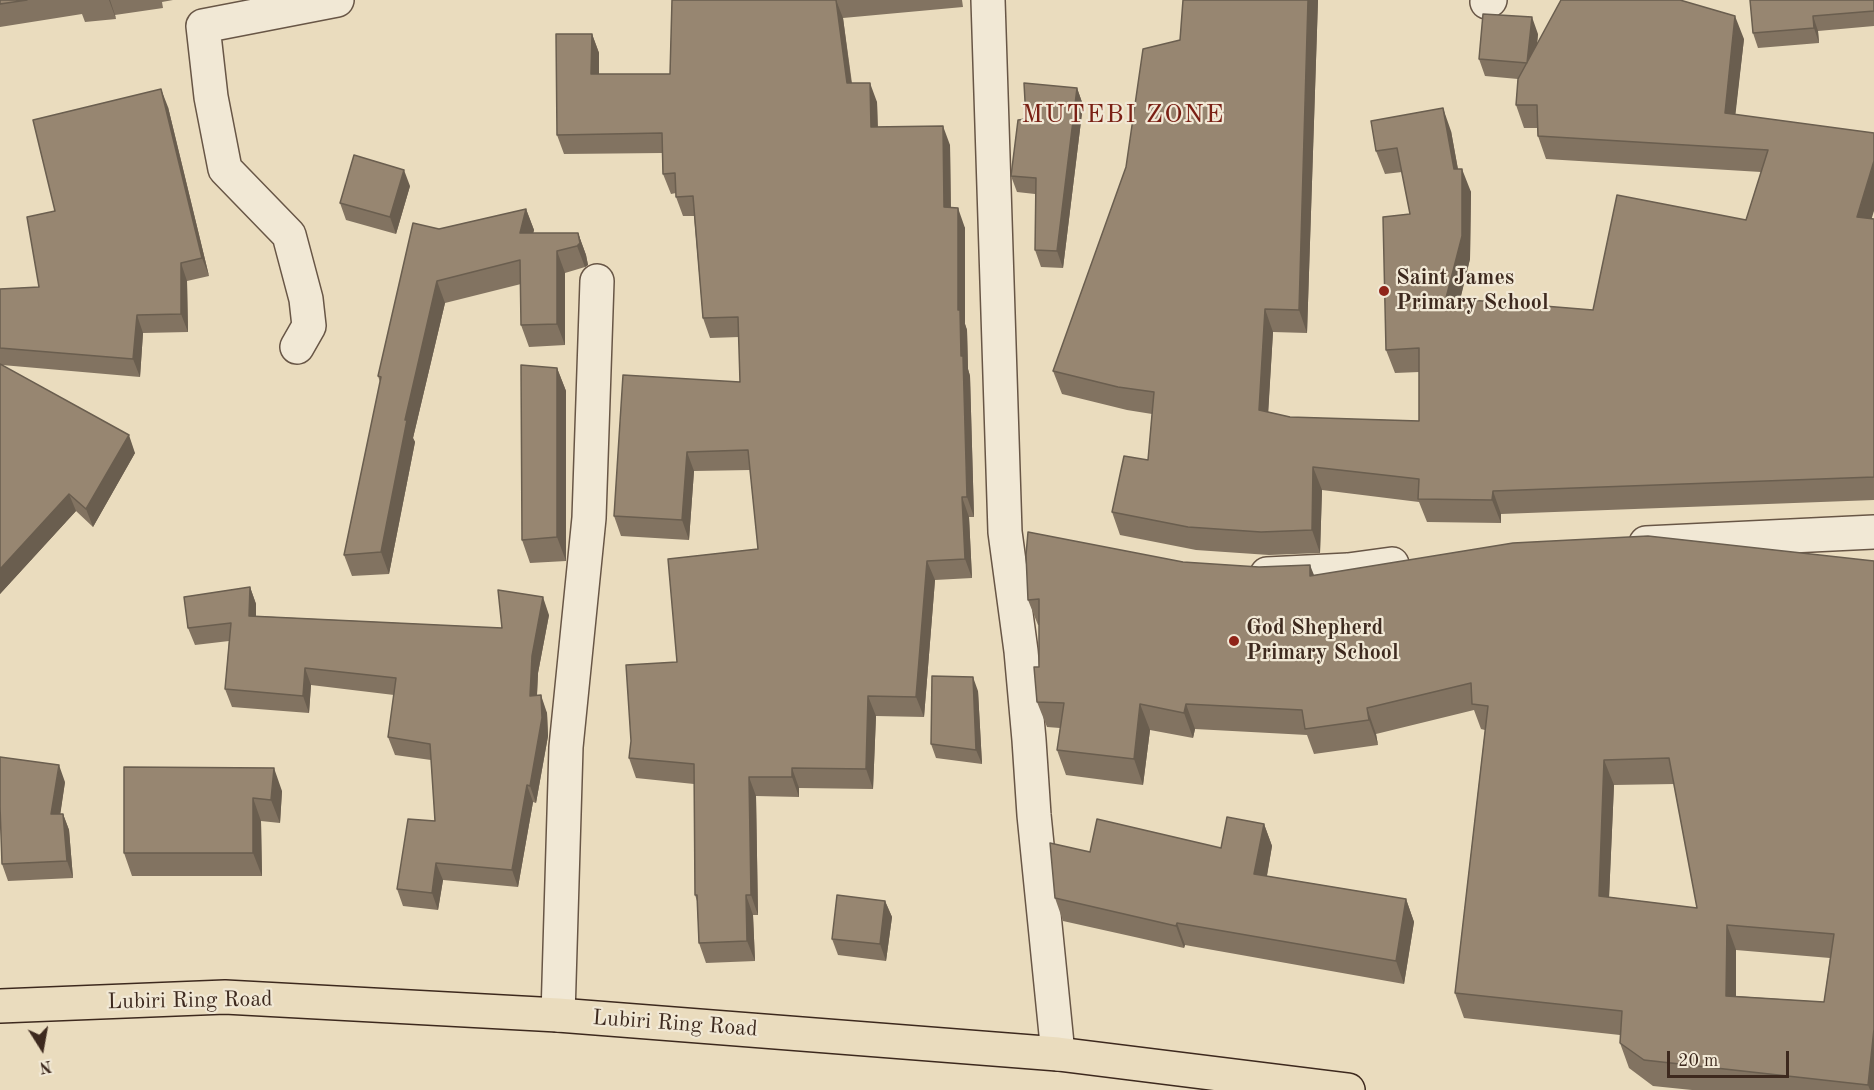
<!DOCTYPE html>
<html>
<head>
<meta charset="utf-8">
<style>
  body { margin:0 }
  #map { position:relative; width:1874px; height:1090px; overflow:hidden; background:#eadcbe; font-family:"Old Standard TT",serif }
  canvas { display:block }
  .north { position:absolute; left:12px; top:1018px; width:60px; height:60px; -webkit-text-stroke:4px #f1e8d5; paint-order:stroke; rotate:169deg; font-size:16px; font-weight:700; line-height:24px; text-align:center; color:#3d291e }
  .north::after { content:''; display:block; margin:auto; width:21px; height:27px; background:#3d291e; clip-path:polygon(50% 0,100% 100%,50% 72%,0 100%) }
  .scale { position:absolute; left:1667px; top:1051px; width:122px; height:27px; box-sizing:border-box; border:3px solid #3d291e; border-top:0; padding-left:8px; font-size:18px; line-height:21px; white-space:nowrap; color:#3d291e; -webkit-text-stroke:4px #f1e8d5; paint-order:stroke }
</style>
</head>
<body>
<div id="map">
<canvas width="1874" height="1090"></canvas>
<div class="north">N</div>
<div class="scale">20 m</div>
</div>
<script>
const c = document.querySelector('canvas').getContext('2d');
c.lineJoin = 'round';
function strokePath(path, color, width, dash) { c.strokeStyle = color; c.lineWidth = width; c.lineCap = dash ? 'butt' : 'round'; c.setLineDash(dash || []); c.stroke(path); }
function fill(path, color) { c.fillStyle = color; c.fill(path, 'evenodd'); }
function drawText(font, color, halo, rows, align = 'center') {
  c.font = font + ' "Old Standard TT",serif'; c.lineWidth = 4.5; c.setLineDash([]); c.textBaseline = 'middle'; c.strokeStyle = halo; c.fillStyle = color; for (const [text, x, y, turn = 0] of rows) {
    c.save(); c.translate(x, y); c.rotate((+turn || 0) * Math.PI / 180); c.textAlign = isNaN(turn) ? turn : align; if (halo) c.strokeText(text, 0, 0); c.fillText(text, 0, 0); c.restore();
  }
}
const minor = new Path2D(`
  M988 0 1005 532 1021 651 1029 740 1034 815 1058 1054
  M1487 2 1490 0
  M297 347 309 326 306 299 289 235 225 169 211 97 203 26 337 0
  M1646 543 1874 532
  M1267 574 1348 570 1392 564
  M558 1015 566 747 589 518 597 281`);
const major = new Path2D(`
  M0 1006 225 997 558 1015 1058 1054 1348 1090`);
const wall = new Path2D(`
  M0 0H173L162 2 163 8 115 15 116 19 85 22 82 14 0 27Z
  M672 0H962L963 7 843 18 852 83 877 102 878 127 950 145 951 208 965 228V324L967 330 968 369 970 376 974 517H969L972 578 935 580 924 717 876 716 873 789 799 788V797L756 796 758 915H753L755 961 706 963 699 943 697 901 695 895 694 784 636 778 629 758 677 662 758 549 750 470 694 471 689 540 621 536 614 516 740 382 739 337 710 338 703 318 694 216H683L676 197V193L671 194 663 174 662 153 564 154 557 135 592 34 599 53V74H670Z
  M1318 0 1307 333 1273 332 1268 412 1290 417 1419 421V372L1395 373 1386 350 1410 214 1402 172 1385 174 1376 151 1451 131 1458 169 1471 192 1470 259 1460 299 1593 310 1746 220 1761 172 1546 159 1538 136 1537 128H1524L1516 105 1518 79 1485 76 1479 59 1538 34 1537 45 1744 39 1735 114 1872 219H1874V500L1501 514V523L1427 522 1419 502 1322 490 1320 553 1269 555 1196 550 1120 535 1112 512 1148 460 1152 414 1127 410 1062 394 1053 371 1180 40Z
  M1750 0H1874V26L1818 31 1819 43 1758 48 1753 33Z
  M1077 88 1083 105 1063 268 1041 267 1035 250V194L1017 192 1011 176 1026 119Z
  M168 107 209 276 187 281 188 332 143 333 140 377 2 365 135 453 93 527 76 511 0 594V289L39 287 55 211Z
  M410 186 396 234 346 220 340 203Z
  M526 209 534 230 533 233H578L586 255 588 265 585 267 565 273V345L529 347 521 325V284L445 303 413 438 415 442 389 574 352 576 344 555 380 382 378 376 439 229Z
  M557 368 566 391V561L530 563 522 540Z
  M1874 561V1090H1692L1653 1086 1629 1068 1620 1043V1035L1464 1018 1455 993 1485 730 1481 729 1474 710 1376 734 1378 745 1314 754 1307 735 1195 729 1193 738 1150 730 1143 785 1066 775 1057 750 1060 728 1047 727 1037 702 1039 667V625H1038L1028 600 1183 562 1314 575ZM1674 784 1697 908 1609 897 1614 785ZM1736 950 1830 958 1824 1002 1736 996Z
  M250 587 256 604V616L502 628 549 615 538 673 537 696 547 713 548 736 536 803 533 802 518 887 443 880 438 910 403 906 397 889 435 821 431 760 395 755 388 737 394 695 311 685 309 713 232 707 225 689 229 641 195 645 188 628Z
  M978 691 982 764 936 758 931 744Z
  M124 767 282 791 280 823 261 821 262 876H132L124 853Z
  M65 782 60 814H63L69 830 73 878 8 881 2 864Z
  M1264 824 1272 846 1267 876 1406 899 1414 922 1404 984 1185 945 1184 948 1063 921 1055 898 1090 852 1221 848Z
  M885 901 892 917 886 961 838 955 832 939Z`);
const shadedWall = new Path2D(`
  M109 0H110L115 15 116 19Z
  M836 0 843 18 854 103 847 83Z
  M1308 0H1318L1307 333 1299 310Z
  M1735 16 1744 39 1733 136 1725 113Z
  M1813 16 1818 31 1819 43 1814 28Z
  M1532 17 1538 34 1533 80 1527 63Z
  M592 34 599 53V94L591 74Z
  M870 83 877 102 878 147 871 127Z
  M1077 88 1083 105 1063 268 1057 251Z
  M161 89 168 107 209 276 202 258Z
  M1443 108 1451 131 1462 192V169L1471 192 1470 259 1455 321 1446 298 1454 169Z
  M943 126 950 145 951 227 944 207Z
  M1874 161V211L1865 240 1857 217Z
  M404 170 410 186 396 234 390 217Z
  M958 208 965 228V324L967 330 968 369 970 376 974 517 967 497 961 356 958 310Z
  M526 209 534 230 528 255 520 233Z
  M578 233 586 255 588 265 585 267 577 246Z
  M557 251 565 273V345L557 324Z
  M181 263 187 281 188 332 181 314Z
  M437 281 445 303 413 438 415 442 389 574 381 552 405 420Z
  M1265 309 1273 332 1267 433 1259 410Z
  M137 315 143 333 140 377 133 359Z
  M557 368 566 391V561L557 537Z
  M129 435 135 453 93 527 86 509Z
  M687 452 694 471 689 540 682 520Z
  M1313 467 1322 490 1320 553 1312 530Z
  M1493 491 1501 514V523L1492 500Z
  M69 494 76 511 0 594V569Z
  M962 497 969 517 972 578 965 559Z
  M927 561 935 580 924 717 916 697Z
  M1310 565 1320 590 1310 576Z
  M250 587 256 604V633L249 616Z
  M543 597 549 615 538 673 536 713 530 696 532 656Z
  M305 668 311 685 309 713 303 696Z
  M973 677 978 691 982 764 976 750Z
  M541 695 547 713 548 736 536 803 530 786Z
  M868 696 876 716 873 789 866 769Z
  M1140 704 1150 730 1143 785 1134 759Z
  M1186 704 1195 729 1193 738 1184 713Z
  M1367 708 1376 734 1378 745 1369 720Z
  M1604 760 1614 785 1608 921 1599 896Z
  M59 765 65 782 58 830 51 814Z
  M274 768 282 791 280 823 271 800Z
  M792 768 799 788V797L792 777Z
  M749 777 756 796 758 915 751 895Z
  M527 785 533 802 518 887 512 870Z
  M253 798 261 821 262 876 253 853Z
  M63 814 69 830 73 878 67 861Z
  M1264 824 1272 846 1263 897 1254 874Z
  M436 863 443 880 438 910 432 893Z
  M746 895 753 915 755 961 747 941Z
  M1406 899 1414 922 1404 984 1396 961Z
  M885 901 892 917 886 961 880 944Z
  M1177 923 1185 945 1184 948 1176 926Z
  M1727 925 1736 950V1021L1726 996Z
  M1874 1029V1090H1870L1868 1085Z`);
const building = new Path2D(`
  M0 0H27L0 4Z
  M672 0H836L847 83H870L871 127 943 126 944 207 958 208V310H960L961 356H963L967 497H962L965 559 927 561 916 697 868 696 866 769 792 768V777H749L751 895H746L747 941 699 943 697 895H695L694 764 629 758 631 741 626 665 677 662 668 559 758 549 748 450 687 452 682 520 614 516 623 375 740 382 738 317 703 318 693 196 676 197 675 173 663 174 662 133 557 135 556 34H592L591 74H670Z
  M1183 0H1308L1299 310 1265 309 1259 410 1290 417 1419 421V348L1386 350 1383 217 1410 214 1397 148 1376 151 1371 121 1443 108 1454 169H1462V236L1446 298 1593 310 1617 195 1746 220 1768 150 1538 136 1537 105H1516L1518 79 1561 0H1680L1735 16 1725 113 1874 133V161L1857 217 1874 219V477L1493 491 1492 500 1418 499 1419 479 1313 467 1312 530 1261 532 1188 527 1112 512 1124 456 1148 460 1154 392 1118 387 1053 371 1126 167 1143 49 1180 40Z
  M1750 0H1874V11L1813 16 1814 28 1753 33Z
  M1483 14 1532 17 1527 63 1479 59Z
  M1024 83 1077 88 1057 251 1035 250 1036 178 1011 176 1018 120 1026 119Z
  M161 89 202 258 181 263V314L137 315 133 359 0 348V289L39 287 27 217 55 211 33 120Z
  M354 155 404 170 390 217 340 203Z
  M526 209 520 233H578L580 243 577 246 557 251V324L521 325 520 260 437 281 405 420H407L381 552 344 555 381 377 378 376 413 223 439 229Z
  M0 364 129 435 86 509 69 494 0 569Z
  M521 365 557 368V537L522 540Z
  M1028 532 1183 562 1259 567 1310 565V576L1513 543 1648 536 1874 561V1029L1868 1085 1644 1060 1620 1043 1622 1011 1455 993 1488 706 1472 704 1471 683 1367 708 1369 720 1305 729 1302 710 1186 704 1184 713 1140 704 1134 759 1057 750 1064 703 1037 702 1034 667H1039V599L1028 600 1026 555ZM1669 758 1697 908 1599 896 1604 760ZM1727 925 1834 934 1824 1002 1726 996Z
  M250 587 249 616 502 628 498 590 543 597 532 656 530 696 541 695 542 718 530 786 527 785 512 870 436 863 432 893 397 889 408 819 435 821 430 744 388 737 396 678 305 668 303 696 225 689 231 623 188 628 184 597Z
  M932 676 973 677 976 750 931 744Z
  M0 757 59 765 51 814H63L67 861 2 864 0 806Z
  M124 767 274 768 271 800 253 798V853H124Z
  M1227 817 1264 824 1254 874 1406 899 1396 961 1177 923 1176 926 1055 898 1050 843 1090 852 1097 819 1221 848Z
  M837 895 885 901 880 944 832 939Z`);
const markers = [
  [1384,291,6,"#8f2418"],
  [1234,641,6,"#8f2418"]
];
const poiNames = [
  ["Saint James",1396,278],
  ["Primary School",1396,303],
  ["God Shepherd",1246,628],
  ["Primary School",1246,653]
];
const streetNames = [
  ["Lubiri Ring Road",190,1001,-1],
  ["Lubiri Ring Road",675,1024,4]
];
const quarterNames = [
  ["MUTEBI ZONE",1123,115]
];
strokePath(minor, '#685646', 36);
strokePath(major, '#3d291e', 36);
strokePath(minor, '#f1e8d5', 33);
strokePath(major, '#eadcbe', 33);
fill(wall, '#827361');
fill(shadedWall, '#6a5e4f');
fill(building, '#978671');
strokePath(building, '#6a5e4f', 1.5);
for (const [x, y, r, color] of markers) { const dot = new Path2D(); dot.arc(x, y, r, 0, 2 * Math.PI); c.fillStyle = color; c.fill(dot); strokePath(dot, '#f1e8d5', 2); }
drawText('bold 22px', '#3d291e', '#f1e8d5', poiNames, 'left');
drawText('22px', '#3d291e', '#f1e8d5', streetNames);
c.letterSpacing = '1.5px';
drawText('26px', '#7a1f14', '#f1e8d5', quarterNames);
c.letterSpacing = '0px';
</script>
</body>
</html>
